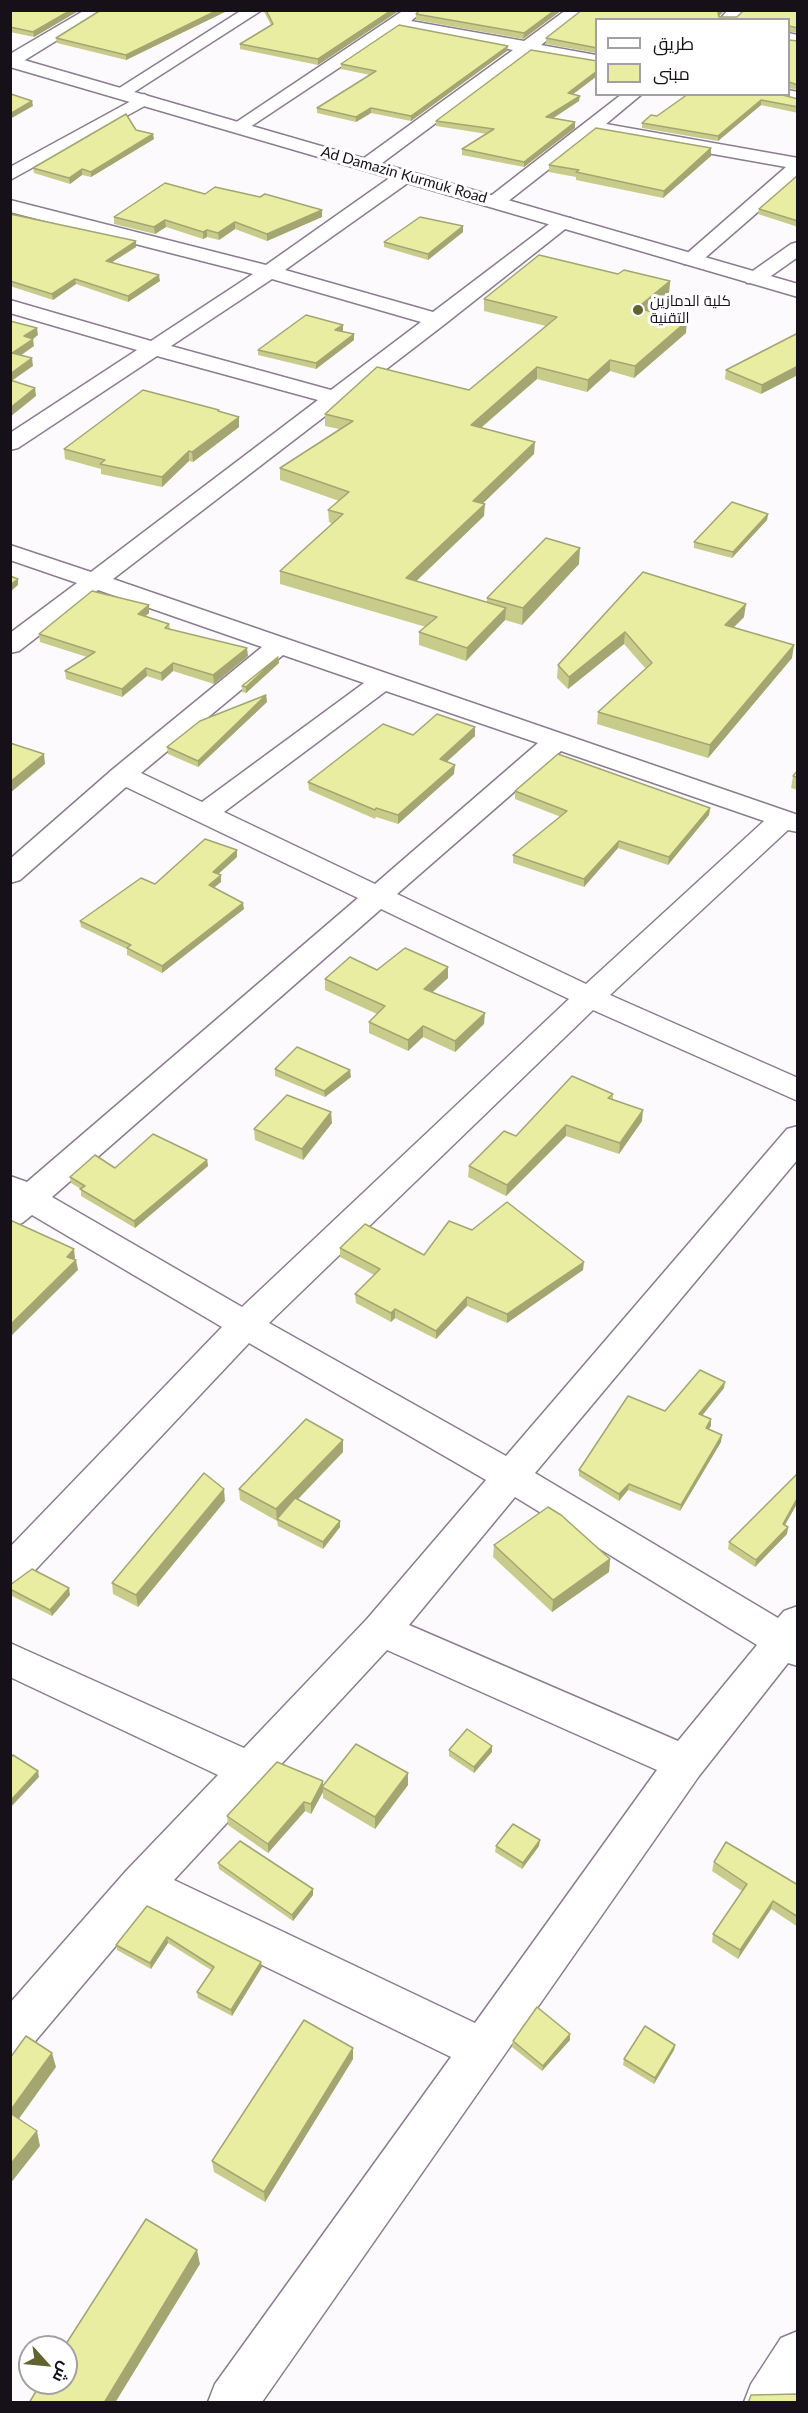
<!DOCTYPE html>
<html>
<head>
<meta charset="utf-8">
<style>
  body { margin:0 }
  #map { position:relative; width:808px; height:2413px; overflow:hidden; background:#fdfafe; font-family:Lato,Cairo,sans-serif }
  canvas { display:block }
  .frame { position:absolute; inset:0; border:12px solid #161118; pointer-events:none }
  .legend { position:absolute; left:595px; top:18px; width:195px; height:78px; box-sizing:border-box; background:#fff; border:2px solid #a2a0a3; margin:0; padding:8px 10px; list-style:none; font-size:18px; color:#161118 }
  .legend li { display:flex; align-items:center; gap:12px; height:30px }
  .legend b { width:30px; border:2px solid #a2a0a3 }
  .north { position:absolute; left:18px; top:2335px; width:60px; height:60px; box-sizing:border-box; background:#fff; border:2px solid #a2a0a3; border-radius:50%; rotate:117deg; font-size:16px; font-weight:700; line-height:24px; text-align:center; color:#161118 }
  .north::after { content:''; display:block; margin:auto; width:21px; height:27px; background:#616330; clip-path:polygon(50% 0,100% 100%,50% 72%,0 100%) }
</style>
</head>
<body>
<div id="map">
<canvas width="808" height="2413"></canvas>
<div class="frame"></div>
<ul class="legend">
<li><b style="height:8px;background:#fff"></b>طريق</li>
<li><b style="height:16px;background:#e9eda2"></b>مبنى</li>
</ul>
<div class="north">ش</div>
</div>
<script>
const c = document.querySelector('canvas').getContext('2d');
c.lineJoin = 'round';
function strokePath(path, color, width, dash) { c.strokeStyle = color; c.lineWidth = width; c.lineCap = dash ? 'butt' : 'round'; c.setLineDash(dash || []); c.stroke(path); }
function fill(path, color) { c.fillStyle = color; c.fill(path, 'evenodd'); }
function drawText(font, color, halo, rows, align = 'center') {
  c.font = font + ' Lato,Cairo,sans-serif'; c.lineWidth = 6; c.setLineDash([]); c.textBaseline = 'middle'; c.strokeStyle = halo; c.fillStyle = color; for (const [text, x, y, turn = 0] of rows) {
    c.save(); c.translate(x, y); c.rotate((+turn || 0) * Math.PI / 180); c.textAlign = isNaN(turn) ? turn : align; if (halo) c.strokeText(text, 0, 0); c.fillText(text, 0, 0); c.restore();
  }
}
const street = new Path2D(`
  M85 10H106L17 65 10 66V54Z
  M242 10H262L128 96 122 97 113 92Z
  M404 10H424L411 21 524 41 566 10H585L541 45 596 55V65L530 53 374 169H360L358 165 360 161 513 50 399 28 244 131 238 132 229 127Z
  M728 10H746L737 20H719Z
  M788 33 798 35V45L788 43Z
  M788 90 798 92V102L779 98 777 94H788Z
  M144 94 153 99 150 103 10 180V167Z
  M622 94H642L606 124 798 158V177L698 264H684L681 260 684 256 786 167 595 133 502 206H488L485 202 488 198Z
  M405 170 414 176 412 180 285 270 433 312 557 218H571L574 222 445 324 113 579 798 815V832L788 830 610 995 798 1078V1101L593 1010 269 1323 506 1456 787 1129 798 1126V1159L535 1473 778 1618 784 1611 798 1606V1666L788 1663 699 1776 262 2402H208L215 2384 451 2057 147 1909 26 2052 10 2058V2003L126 1871 218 1775 10 1677V1643L244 1748 367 1619 486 1480 249 1343 23 1583 10 1587V1547L222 1327 32 1215 22 1223 10 1227V1176L27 1182 358 898 126 787 20 880 10 883V859L113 769 262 647 98 590 19 651 10 653V633L77 583 10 560V545L91 572 318 400 157 356 18 448 10 450V433L137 350 10 313V300L151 341 253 274 10 212V200L266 265 398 172ZM272 279 421 322 331 390 171 346ZM283 655 364 683 202 802 141 773ZM386 691 538 743 375 884 224 812ZM561 751 764 821 586 984 397 894ZM381 909 569 999 242 1307 52 1197ZM515 1497 757 1645 678 1741 409 1625ZM387 1650 657 1770 475 2023 174 1880Z
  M798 242V257L761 283H747L744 279 747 275 791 244Z
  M798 2331 797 2402H744L751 2384 781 2338Z`);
const highway = new Path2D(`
  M10 56 798 284V297L10 67Z`);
const wall = new Path2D(`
  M10 10H80L34 37 10 32Z
  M101 10H229L126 60 57 43 56 38Z
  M263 10H400L318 65 240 49V44L271 25Z
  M562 10 523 39 416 20V14Z
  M582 10H723L719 17H737L744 10H798V33L789 32V20H597V54L596 53 546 44V38Z
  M789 40 798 41V90L789 88Z
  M507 51 411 121 371 113 356 122 317 113V108L370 75 341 69V64Z
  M597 76 573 94 579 101 552 118 575 122V128L524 167 462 155V149L487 134 436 126V121Z
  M688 94 798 99V113L761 105 718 141 642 128V123L657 116Z
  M136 130 154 139 91 177 82 175 70 184 34 173 33 168Z
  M711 148V156L663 198 576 180V177L549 172V165Z
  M798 175V227L758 214 759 209Z
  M205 194 322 210V217L267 241 235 229 219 240 207 237 203 239 166 227 155 234 114 224V217Z
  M10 214 136 247 112 262 160 281 128 302 76 284 53 300 10 286Z
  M463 232 428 260 384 247V242Z
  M618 274 670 281 669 293 647 311 686 333 634 378 610 371 587 392 537 379 481 428 534 454 483 503 484 516 416 581 487 602V598L579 564 522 625 505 620 466 661 419 645V632L426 627 280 584V571L333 524 329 522 328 510 339 501 280 480V468L339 429 325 426V414L469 390 546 326 484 311V299Z
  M342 331 354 334V340L316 369 258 355V350L343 331Z
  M798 333 761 394 725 379 726 370Z
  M219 410V412L239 427 193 462 189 461 162 487 101 474V469L65 459 64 449Z
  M768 514 767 520 732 558 694 548V542Z
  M643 572 744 617 733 628 792 658 708 758 597 724 598 712 646 669 624 644 568 689 557 678 558 665Z
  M149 613 145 617 169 624 170 629 248 656 214 684 173 671 162 681 147 676 122 697 66 679 65 671 87 657 40 642 39 634Z
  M278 657 279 663 246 693 242 692V686Z
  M266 695 267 702 198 767 168 754 167 747Z
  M413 735 475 736 446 762 454 774 398 824 376 817 375 819 309 790 308 782Z
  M798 770V790L791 788 793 776Z
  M515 791 710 808 709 815 668 865 618 848 584 887 513 863V855L561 817 515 799Z
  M237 850V857L218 874 221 882 214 888 244 909 162 973 127 955V949L81 927 80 921 155 884Z
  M377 970 448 978 432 992 484 1024 455 1052 423 1037 408 1051 369 1033V1022L377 1014 325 990V979Z
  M275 1069 351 1077 325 1097 275 1076Z
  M613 1094V1099L642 1121 619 1154 566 1136 506 1196 468 1177 469 1166 516 1136Z
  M332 1123 303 1160 255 1140 254 1129Z
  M207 1160 208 1166 135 1228 81 1196V1189L71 1183 70 1177Z
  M472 1230 583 1270 507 1323 467 1306 436 1339 395 1318 391 1322 356 1303 355 1294 374 1275 340 1257V1248L424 1255Z
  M724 1388 702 1415 711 1426 708 1429 721 1442 680 1511 628 1490 619 1501 579 1476V1470L665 1411Z
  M343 1452 297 1500 340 1521V1527L323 1549 278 1526 277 1521 240 1500 239 1489Z
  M798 1473V1502L785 1525 788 1527 787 1534 755 1567 728 1549 729 1542Z
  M225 1501 138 1607 113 1594 112 1583Z
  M494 1545 610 1559 609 1572 552 1612 493 1557Z
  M10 1585 70 1595 52 1616 10 1595Z
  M449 1750 492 1752 474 1773 449 1756Z
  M324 1785H408L375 1829 323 1798V1792L311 1814 305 1811 268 1853 228 1825 227 1816Z
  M496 1846H539L522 1869 495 1852Z
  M714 1862 798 1885V1927L771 1909 738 1959 712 1942 713 1934 742 1891 712 1871Z
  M218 1863 313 1889V1895L293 1921 219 1869Z
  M147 1906 262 1967 232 2016 198 1998 197 1992 211 1970 168 1943 151 1969 117 1950 116 1945Z
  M570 2034V2040L542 2071 512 2047 513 2041Z
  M675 2045 674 2050 654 2084 623 2065 624 2059Z
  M353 2048V2059L265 2202 214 2172 212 2161Z`);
const shadedWall = new Path2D(`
  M71 10H80L34 37 33 32Z
  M218 10H229L126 60V55Z
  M392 10H400L318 65V59Z
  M555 10H562L523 39 524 33Z
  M720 10H723V12L717 18 718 13Z
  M508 46 507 51 411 121V116Z
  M597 71V76L568 98V93Z
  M580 96 579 101 546 123V117Z
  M761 100V105L718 141V136Z
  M32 101 33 106 10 119V114Z
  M371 108V113L356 122V117Z
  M575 122V128L524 167V162Z
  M153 134 154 139 91 177V172Z
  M711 148V156L663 198 664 191Z
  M82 169V175L70 184 69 178Z
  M322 210V217L267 241V234Z
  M165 220 166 227 155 234 154 227Z
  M235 222V229L219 240 218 233Z
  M463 226V232L428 260V254Z
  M207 230V237L203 239V232Z
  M136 241V247L106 266V261Z
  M159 275 160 281 128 302V296Z
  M75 279 76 284 53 300 52 294Z
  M670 281 669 293 636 320 637 308Z
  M687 321 686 333 634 378 635 366Z
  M343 325V331L335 335V330Z
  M37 328 38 335 33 339 34 346 13 361 12 353 24 336Z
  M354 334V340L316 369V363Z
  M32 358 33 366 10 382V374Z
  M610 360V371L587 392 588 380Z
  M798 366V375L761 394 762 385Z
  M537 367V379L470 437 471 425Z
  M35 388 36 396 10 417V408Z
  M239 417V427L193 462 192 452Z
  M535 442 534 454 473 513V501Z
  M189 451V461L162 487V477Z
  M485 504 484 516 406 591V578Z
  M768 514 767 520 732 558 733 552Z
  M580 548 579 564 522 625 523 608Z
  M18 579V585L10 592V585Z
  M746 604 744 617 723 638 725 625Z
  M149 605V613L138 622V614Z
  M506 608 505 620 466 661 467 648Z
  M625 632 624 644 568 689 569 677Z
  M794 645 792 658 708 758 710 745Z
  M247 648 248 656 214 684 213 675Z
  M278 657 279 663 246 693V687Z
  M173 663V671L162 681 161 673Z
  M146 668 147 676 122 697V689Z
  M266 695 267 702 198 767V761Z
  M475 727V736L440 768V759Z
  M44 754 45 764 10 793V782Z
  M455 765 454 774 398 824V815Z
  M710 808 709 815 668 865 669 857Z
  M619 841 618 848 584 887V879Z
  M237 850V857L214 878 213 872Z
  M221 875V882L209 891V885Z
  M243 903 244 909 162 973V966Z
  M448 967V978L424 1000V989Z
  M485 1013 484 1024 455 1052V1041Z
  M423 1026V1037L408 1051V1040Z
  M350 1070 351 1077 325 1097 324 1091Z
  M643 1110 642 1121 619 1154 620 1143Z
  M331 1112 332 1123 303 1160 302 1149Z
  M566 1125V1136L506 1196 507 1185Z
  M207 1160 208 1166 135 1228 134 1221Z
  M74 1249 75 1258 68 1266 67 1257Z
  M76 1260 78 1270 12 1335 10 1325Z
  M584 1262 583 1270 507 1323V1314Z
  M467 1297V1306L436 1339V1331Z
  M395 1309V1318L391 1322V1313Z
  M725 1382 724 1388 698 1421 699 1414Z
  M711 1419V1426L705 1435 706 1428Z
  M722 1435 721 1442 680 1511 681 1505Z
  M343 1440V1452L277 1521 276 1509Z
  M629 1484 628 1490 619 1501V1494Z
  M224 1489 225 1501 138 1607 136 1595Z
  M798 1497V1502L782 1530 783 1524Z
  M340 1521V1527L323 1549V1542Z
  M788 1527 787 1534 755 1567 756 1560Z
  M610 1559 609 1572 552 1612 553 1600Z
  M69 1588 70 1595 52 1616 50 1610Z
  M492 1746V1752L474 1773V1767Z
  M38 1771 39 1777 10 1808V1801Z
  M408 1773V1785L375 1829V1817Z
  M323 1781V1792L311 1814V1804Z
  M304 1802 305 1811 268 1853V1844Z
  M540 1840 539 1846 522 1869 523 1863Z
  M313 1889V1895L293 1921 292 1915Z
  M773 1901 771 1909 738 1959 740 1950Z
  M167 1937 168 1943 151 1969 150 1963Z
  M261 1962 262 1967 232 2016 231 2010Z
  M570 2034V2040L542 2071 543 2066Z
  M675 2045 674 2050 654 2084 655 2078Z
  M353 2048V2059L265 2202 264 2192Z
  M52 2053 56 2067 13 2127 10 2117V2111Z
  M37 2131 40 2146 10 2184V2165Z
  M197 2250 200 2264 115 2403H104Z`);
const building = new Path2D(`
  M10 10H71L33 32 10 27Z
  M101 10H218L126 55 56 38Z
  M266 10H392L318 59 240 44 273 24Z
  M420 10H555L524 33 416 14Z
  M582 10H720L718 13 719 17H737L744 10H798V28L789 26V20H597V48L546 38Z
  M399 25 508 46 411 116 371 108 356 117 317 108 376 71 341 64Z
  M789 40 798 41V85L789 82V83Z
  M531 50 597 61V71L568 93 580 96 546 117 575 122 524 162 462 149 494 129 436 121Z
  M10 94H11L32 101 10 114Z
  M688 94H779L798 99V107L761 100 718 136 642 123 651 115 657 116Z
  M126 114 136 130 153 134 91 172 82 169 69 178 33 168Z
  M596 128 711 148 664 191 576 172 579 170 549 165Z
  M798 175V221L759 209Z
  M165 183 205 194 215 187 260 197 265 194 322 210 267 234 235 222 218 233 207 230 203 232 165 220 154 227 114 217Z
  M10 214 136 241 106 261 159 275 128 296 75 279 52 294 10 281Z
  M420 217 463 226 428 254 384 242Z
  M539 255 618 274 624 270 670 281 637 308 687 321 635 366 610 360 588 380 537 367 471 425 535 442 473 501 485 504 406 578 506 608 467 648 419 632 437 617 280 571 343 514 328 510 349 492 280 468 353 421 325 414 377 367 469 390 557 317 484 299Z
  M306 315 343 325 335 330 354 334 316 363 258 350Z
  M10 321 37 328 24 336 33 339 12 353 32 358 10 374Z
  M798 333V366L762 385 726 370Z
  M10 380 35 388 10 408Z
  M143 390 219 410 218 411 239 417 192 452 189 451 162 477 100 464 105 460 64 449Z
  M732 502 768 514 733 552 694 542Z
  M546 538 580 548 523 608 487 598Z
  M643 572 746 604 725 625 794 645 710 745 598 712 652 663 625 632 569 677 558 665Z
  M10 576 18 579 10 585Z
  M92 591 149 605 138 614 169 624 165 628 247 648 213 675 173 663 161 673 146 668 122 689 65 671 95 652 39 634Z
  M278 657 246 687 242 686Z
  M266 695 198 761 167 747 200 721Z
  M437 714 475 727 440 759 455 765 398 815 376 808 375 810 308 782 383 724 413 735Z
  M10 743 44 754 10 782Z
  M558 754 710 808 669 857 619 841 584 879 513 855 567 811 515 791Z
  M798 770V778L793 776Z
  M205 839 237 850 213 872 221 875 209 885 243 903 162 966 127 948 131 945 80 921 141 878 155 884Z
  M405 948 448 967 424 989 485 1013 455 1041 423 1026 408 1040 369 1022 385 1006 325 979 350 957 377 970Z
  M297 1047 350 1070 324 1091 275 1069Z
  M572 1076 613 1094 608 1098 643 1110 620 1143 566 1125 507 1185 469 1166 504 1131 516 1136Z
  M287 1095 331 1112 302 1149 254 1129Z
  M153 1134 207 1160 134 1221 80 1189 85 1186 70 1177 95 1155 115 1168Z
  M507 1202 584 1262 507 1314 467 1297 436 1331 395 1309 391 1313 355 1294 380 1269 340 1248 365 1224 424 1255 449 1221 472 1230Z
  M10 1220 74 1249 67 1257 76 1260 10 1325Z
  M700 1370 725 1382 699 1414 711 1419 706 1428 722 1435 681 1505 629 1484 619 1494 579 1470 628 1396 665 1411Z
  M306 1419 343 1440 276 1509 239 1489Z
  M204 1473 224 1489 136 1595 112 1583Z
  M798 1473V1497L783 1524 788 1527 756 1560 729 1542Z
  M295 1498 340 1521 323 1542 277 1519Z
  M548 1507 561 1515 610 1559 553 1600 494 1545Z
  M32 1569 69 1588 50 1610 10 1589V1585Z
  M467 1729 492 1746 474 1767 449 1750Z
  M356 1744 408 1773 375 1817 322 1787Z
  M13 1755 38 1771 10 1801V1758Z
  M277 1762 323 1781 311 1804 304 1802 268 1844 227 1816Z
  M513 1824 540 1840 523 1863 496 1846Z
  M240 1841 313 1889 292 1915 218 1863Z
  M726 1842 798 1885V1917L773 1901 740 1950 713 1934 747 1884 714 1862Z
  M147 1906 261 1962 231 2010 197 1992 214 1967 167 1937 150 1963 116 1945Z
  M537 2007 570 2034 543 2066 513 2041Z
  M304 2020 353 2048 264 2192 212 2161Z
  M645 2026 675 2045 655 2078 624 2059Z
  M26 2036 52 2053 10 2111V2058Z
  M10 2113 37 2131 10 2165Z
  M146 2219 197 2250 104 2403H29L41 2383H66V2347H64Z
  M798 2394V2403H748L751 2395Z`);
const markers = [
  [638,310,6,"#616330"]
];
const farStreetnames = [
  ["Ad Damazin Kurmuk Road",404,175,16]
];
const farPoinames = [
  ["كلية الدمازين",650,301],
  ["التقنية",650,318]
];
strokePath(street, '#8a7d8e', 3);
strokePath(highway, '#8a7d8e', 3);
fill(street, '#fff');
fill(highway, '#fff');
fill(wall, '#c8cc8b');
fill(shadedWall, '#a3a671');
fill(building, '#e9eda2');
strokePath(building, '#a3a671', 1.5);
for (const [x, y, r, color] of markers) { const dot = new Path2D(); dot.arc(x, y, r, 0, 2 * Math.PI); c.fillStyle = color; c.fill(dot); strokePath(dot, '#fff', 2); }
drawText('15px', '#161118', '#fff', farStreetnames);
drawText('15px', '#161118', '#fff', farPoinames, 'left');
</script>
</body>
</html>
